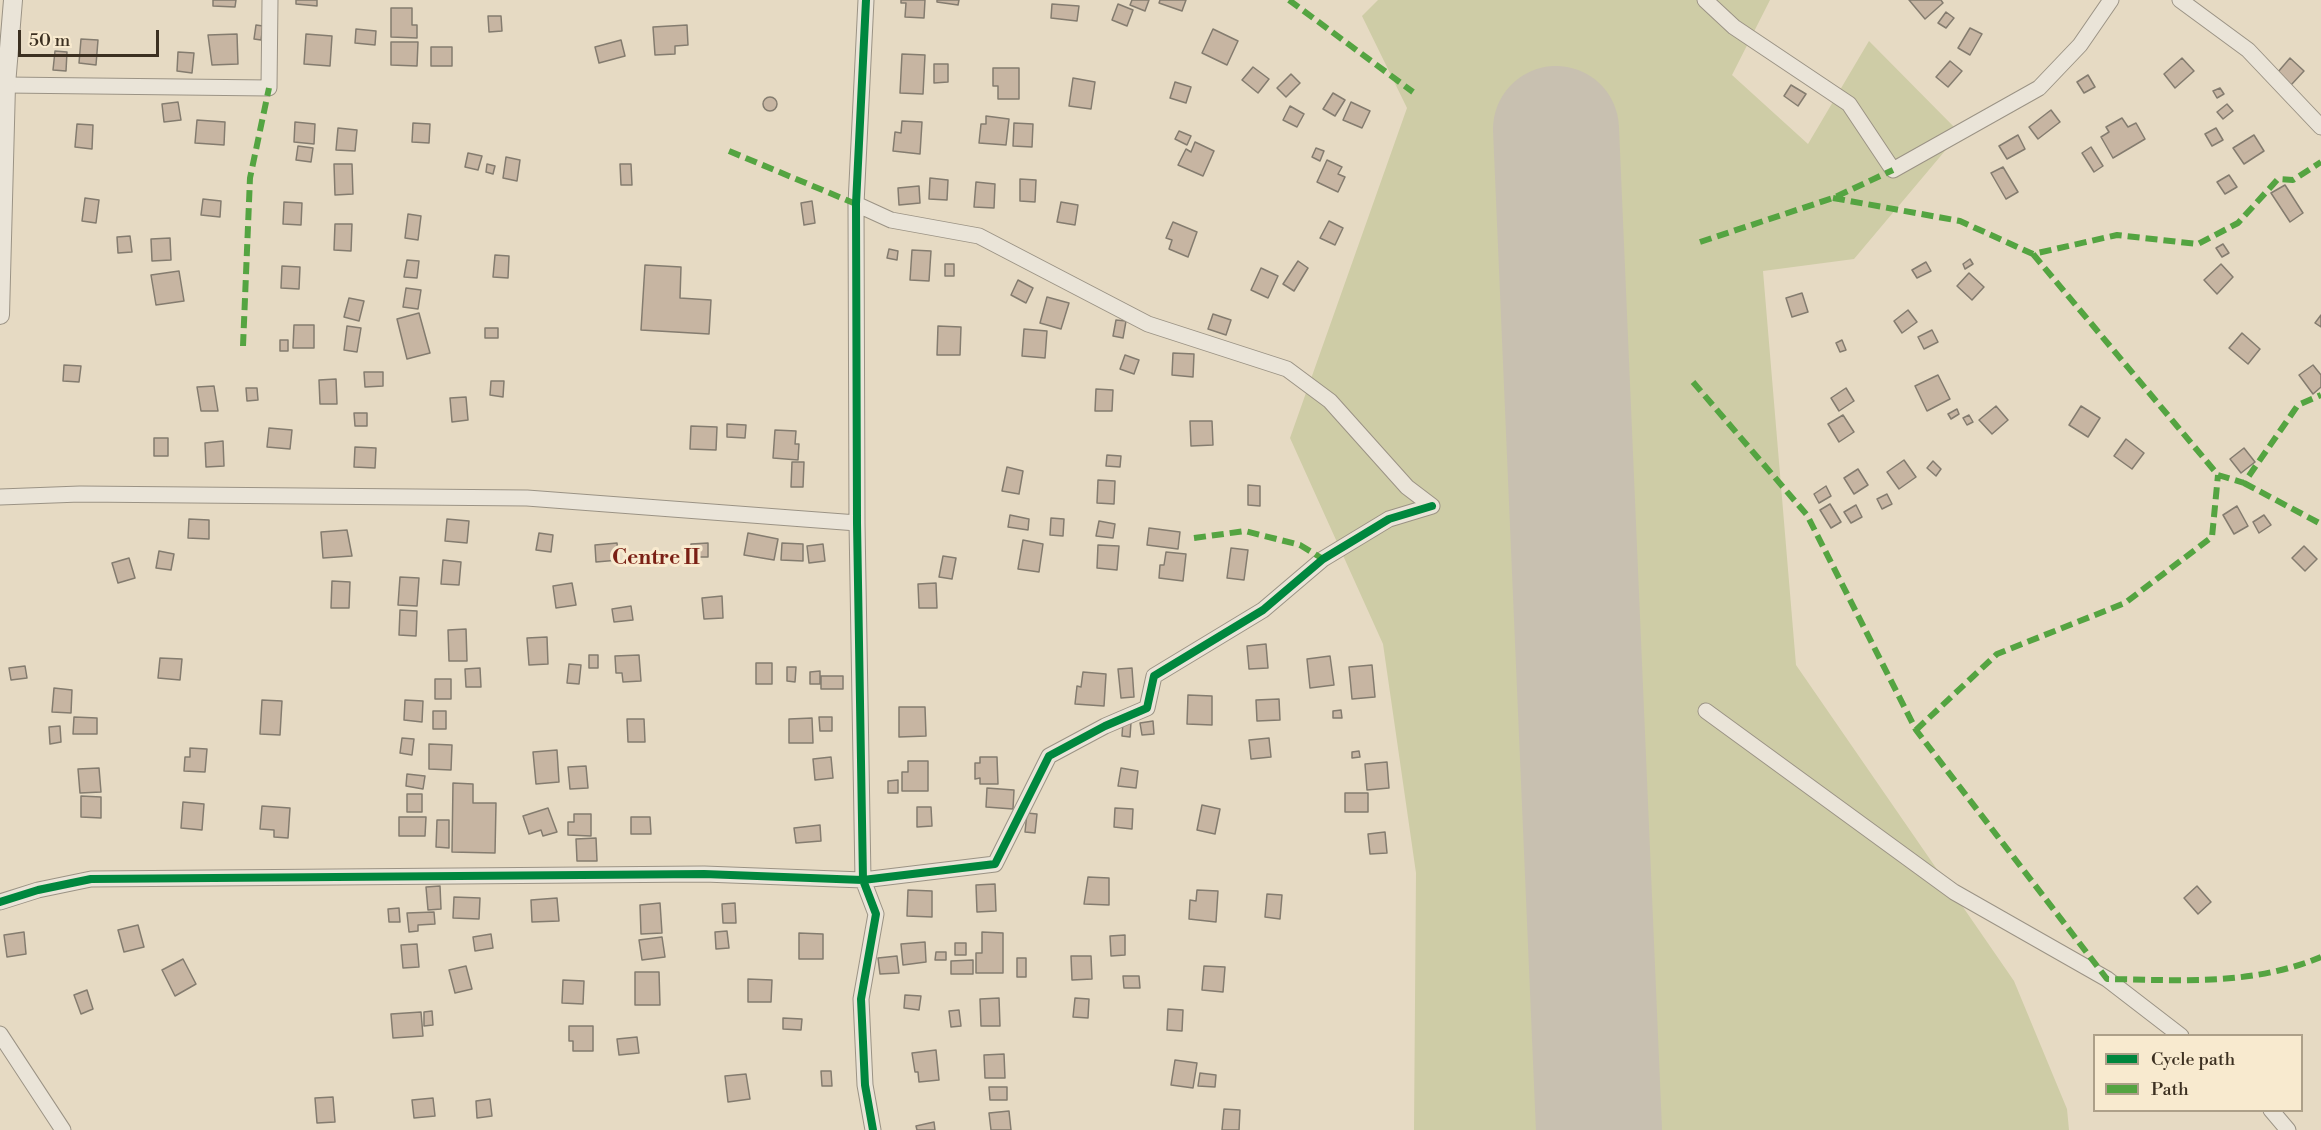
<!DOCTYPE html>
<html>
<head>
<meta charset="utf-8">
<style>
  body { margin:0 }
  #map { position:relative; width:2321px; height:1130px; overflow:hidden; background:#e6dac3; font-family:"Libre Bodoni",serif }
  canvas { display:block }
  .legend { position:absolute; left:2093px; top:1034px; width:210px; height:78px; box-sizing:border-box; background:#f8eacf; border:2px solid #ada089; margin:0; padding:8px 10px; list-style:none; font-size:18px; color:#3c3021 }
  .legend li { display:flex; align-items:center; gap:12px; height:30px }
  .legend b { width:30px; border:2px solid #ada089 }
  .scale { position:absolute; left:18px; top:30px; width:141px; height:27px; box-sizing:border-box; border:3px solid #3c3021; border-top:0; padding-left:8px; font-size:18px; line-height:21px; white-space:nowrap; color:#3c3021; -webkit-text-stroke:4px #f8eacf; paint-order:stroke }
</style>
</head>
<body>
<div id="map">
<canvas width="2321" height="1130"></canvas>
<ul class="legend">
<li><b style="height:8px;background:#00873e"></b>Cycle path</li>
<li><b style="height:8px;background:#54a441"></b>Path</li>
</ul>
<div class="scale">50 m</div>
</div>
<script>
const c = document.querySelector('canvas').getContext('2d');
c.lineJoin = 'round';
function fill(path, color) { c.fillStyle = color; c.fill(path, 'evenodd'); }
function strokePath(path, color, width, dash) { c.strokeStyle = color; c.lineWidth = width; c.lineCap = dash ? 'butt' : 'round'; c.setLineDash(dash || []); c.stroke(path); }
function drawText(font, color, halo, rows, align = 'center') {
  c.font = font + ' "Libre Bodoni",serif'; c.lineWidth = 6; c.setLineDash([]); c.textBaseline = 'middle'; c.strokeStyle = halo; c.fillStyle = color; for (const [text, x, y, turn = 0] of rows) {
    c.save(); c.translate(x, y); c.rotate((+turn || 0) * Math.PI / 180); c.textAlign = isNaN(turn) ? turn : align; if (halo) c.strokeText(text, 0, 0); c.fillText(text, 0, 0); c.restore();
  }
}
const green = new Path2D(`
  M1378 0H1770L1732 75 1808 144 1869 41 1960 133 1854 259 1763 271 1796 665 2014 981 2067 1109 2069 1130H1414L1416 873 1383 644 1290 438 1407 108 1362 16Z`);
const runway = new Path2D(`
  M1556 129 1599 1130`);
const building = new Path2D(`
  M213 0H236L235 7 213 6Z
  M296 0H317V6L296 4Z
  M901 0H925L924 18 905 17 906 3H901Z
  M937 0H959L958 5 937 2Z
  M1132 0H1149L1145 11 1130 5Z
  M1160 0H1186L1182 11 1159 3Z
  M1909 0H1941L1943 3 1925 19Z
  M1052 4 1079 6 1077 21 1051 18Z
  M1118 4 1133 10 1127 26 1112 20Z
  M391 8H412V25H417V38L391 37Z
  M1946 12 1954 18 1946 28 1938 23Z
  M488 16H501L502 31 489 32Z
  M256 25 263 26 261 40 254 39Z
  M687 25 688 45 675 46V54L655 55 653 27Z
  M1970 28 1982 34 1970 55 1958 48Z
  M356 29 376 31 375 45 355 43Z
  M1213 29 1238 41 1227 65 1202 53Z
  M237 34 238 64 212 65 208 35Z
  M306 34 332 36 330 66 304 64Z
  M81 39 98 40 96 65 79 63Z
  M621 40 625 56 599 63 595 47Z
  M391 42H418L417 66 391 65Z
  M431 47H452V66H431Z
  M55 51 67 52 66 71 53 70Z
  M178 52 194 53 192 73 177 71Z
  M902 54 925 55 923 94 900 93Z
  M2182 58 2194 71 2175 88 2164 74Z
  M2290 58 2304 71 2291 85 2278 72Z
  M1950 61 1962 71 1948 87 1936 77Z
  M934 64H948V82L934 83Z
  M1253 67 1269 79 1258 93 1242 80Z
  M993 68H1019V99H998V86H993Z
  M1291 74 1300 83 1286 97 1277 88Z
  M2088 75 2095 87 2084 93 2077 82Z
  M1073 78 1095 82 1091 109 1069 106Z
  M1175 82 1191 87 1186 103 1170 98Z
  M1791 85 1806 94 1798 106 1784 96Z
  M2220 88 2224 94 2217 98 2213 91Z
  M1333 93 1345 100 1335 116 1323 109Z
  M763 104a7 7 0 1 1 14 0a7 7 0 1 1-14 0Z
  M178 102 181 120 164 122 162 104Z
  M1351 102 1370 111 1362 128 1343 120Z
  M2227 104 2233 111 2223 119 2217 112Z
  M1290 106 1304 114 1297 127 1283 120Z
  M2051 110 2060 122 2038 139 2029 127Z
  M986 116 1009 119 1006 145 979 143 981 124H986Z
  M2122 118 2128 127 2136 123 2145 139 2113 158 2101 137 2109 132 2106 127Z
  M197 120 225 122 224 145 195 143Z
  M902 121 922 122 920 154 893 151 895 132 901 133Z
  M295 122 315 124 314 144 294 142Z
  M413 123 430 124 429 143 412 142Z
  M1014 123 1033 124 1032 147 1013 146Z
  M77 124 93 125 92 149 75 147Z
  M338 128 357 130 355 151 336 150Z
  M2216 128 2223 140 2212 146 2205 134Z
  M1179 131 1191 136 1187 145 1175 139Z
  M2018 135 2025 149 2007 159 1999 146Z
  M2254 135 2264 151 2244 164 2233 148Z
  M1195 142 1214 151 1203 176 1178 165 1186 149 1191 152Z
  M298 146 313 148 311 162 296 160Z
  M2091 147 2103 166 2094 172 2082 153Z
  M1316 148 1324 151 1320 161 1312 157Z
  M468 153 482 156 478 170 465 167Z
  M506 157 520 160 517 181 503 178Z
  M1327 160 1342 167 1338 174 1345 177 1338 192 1317 182Z
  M334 164H352L353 194 335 195Z
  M487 164 495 166 493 174 486 172Z
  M620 164H631L632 185H621Z
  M2003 167 2018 192 2006 199 1991 173Z
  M2229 175 2237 187 2225 194 2217 182Z
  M930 178 948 180 947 200 929 199Z
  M1020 179 1036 180 1035 202 1020 201Z
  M976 182 995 184 994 208 974 207Z
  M2285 185 2303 213 2290 222 2271 193Z
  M919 186 920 203 899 205 898 188Z
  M85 198 99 200 96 223 82 221Z
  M203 199 221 201 220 217 201 215Z
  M812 201 815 223 804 225 801 203Z
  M284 202 302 203 301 225 283 224Z
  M1061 202 1078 205 1075 225 1057 222Z
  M408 214 421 216 418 240 405 238Z
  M1329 221 1343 228 1335 245 1320 238Z
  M1173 222 1197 232 1188 257 1169 249 1172 240 1166 238Z
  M335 224H352L351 251 334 250Z
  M130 236 132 252 118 253 117 237Z
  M170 238 171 260 152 261 151 239Z
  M2223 244 2229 253 2222 257 2216 248Z
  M889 249 898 251 897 260 887 258Z
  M912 250 931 251 929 281 910 280Z
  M495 255 509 256 508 278 493 277Z
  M1970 259 1973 264 1965 269 1963 264Z
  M407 260 419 261 417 278 404 277Z
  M1298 261 1308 268 1294 291 1283 284Z
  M1926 262 1931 271 1917 278 1912 270Z
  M945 264H954V276H945Z
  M2221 264 2233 277 2217 294 2204 280Z
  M645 265 681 267 680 298 711 300 709 334 641 330Z
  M282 266 300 267 299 289 281 288Z
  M1261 268 1278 276 1268 298 1251 290Z
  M179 271 184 301 156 305 151 275Z
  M1969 273 1984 287 1972 300 1957 286Z
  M1018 280 1033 288 1026 303 1011 295Z
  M406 288 421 290 418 309 403 307Z
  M1802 293 1808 312 1792 317 1786 298Z
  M1047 297 1069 303 1061 329 1040 323Z
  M349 298 364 301 359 321 344 317Z
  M1908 310 1917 322 1902 333 1894 321Z
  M419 313 430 353 407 359 397 319Z
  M1213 314 1231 320 1226 335 1208 329Z
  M2321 315V327L2315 323Z
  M1116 320 1126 321 1123 338 1113 336Z
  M294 325H314V348H293Z
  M347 326 361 328 357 352 344 350Z
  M938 326 961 327 960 355H937Z
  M485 328H498V338H485Z
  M1024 329 1047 331 1045 358 1022 356Z
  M1932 330 1938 342 1924 349 1918 337Z
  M2242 333 2260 349 2248 364 2229 348Z
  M280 340H288V351H280Z
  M1842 340 1846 350 1840 352 1836 343Z
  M1173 353 1194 354 1193 377 1172 375Z
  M1125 355 1139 360 1134 374 1120 369Z
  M64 365 81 366 79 382 63 381Z
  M2313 365 2321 375V387L2313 394 2299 375Z
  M364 372H383V386L365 387Z
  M1938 375 1950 399 1927 411 1915 386Z
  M336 379 337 404H320L319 380Z
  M491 381H504L503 397 490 395Z
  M214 386 218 411H201L197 387Z
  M246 388H257L258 400 247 401Z
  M1846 388 1854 401 1839 411 1831 398Z
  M1096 389 1113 390 1112 411H1095Z
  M466 397 468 420 452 422 450 398Z
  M1996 406 2008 420 1992 434 1979 420Z
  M2081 406 2100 418 2088 437 2069 425Z
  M1957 409 1959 414 1951 419 1948 414Z
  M354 413H367V426H355Z
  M1843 415 1854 432 1839 442 1828 424Z
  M1969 415 1973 422 1967 425 1963 418Z
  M1190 421H1212L1213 445 1191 446Z
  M727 424 746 425 745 438 727 437Z
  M691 426 717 427 716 450 690 449Z
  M269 428 292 430 290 449 267 447Z
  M775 430 796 431 795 444H799L798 460 773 458Z
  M154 438H168V456H154Z
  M2126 439 2144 453 2132 469 2114 456Z
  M223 441 224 466 206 467 205 443Z
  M355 447 376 448 375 468 354 467Z
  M2244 448 2255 462 2241 473 2230 459Z
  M1107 455 1121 456 1120 467 1106 466Z
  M1904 460 1916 477 1899 489 1887 472Z
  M1933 461 1941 469 1936 476 1927 468Z
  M792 462H804L803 487H791Z
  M1007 467 1023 471 1019 494 1002 491Z
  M1858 469 1868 485 1854 494 1844 478Z
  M1098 480 1115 481 1114 504 1097 503Z
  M1248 485 1260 486V506L1248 505Z
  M1826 486 1831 496 1819 503 1814 494Z
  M1887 494 1892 504 1882 509 1877 499Z
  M1830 504 1841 522 1831 528 1820 510Z
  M1856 505 1862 517 1851 523 1844 512Z
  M2237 506 2248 526 2234 534 2223 515Z
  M1010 515 1029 519 1028 530 1008 527Z
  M2264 515 2271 525 2259 533 2253 522Z
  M1051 518 1064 519 1063 536 1050 535Z
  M189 519 209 520V539L188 538Z
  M447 519 469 521 467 543 445 541Z
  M1099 521 1115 524 1113 538 1096 536Z
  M1149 528 1180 532 1178 549 1147 545Z
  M347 530 352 556 323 558 321 532Z
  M539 533 553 535 551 552 536 550Z
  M748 533 778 539 774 560 744 555Z
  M1023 540 1043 544 1039 572 1018 569Z
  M617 543 619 560 596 562 595 545Z
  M708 543V557H691V544Z
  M782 543 803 544V561L781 560Z
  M823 544 825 561 809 563 807 546Z
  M1098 545 1119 546 1117 570 1097 568Z
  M2304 546 2317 559 2305 571 2292 558Z
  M1231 548 1248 550 1244 580 1227 578Z
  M159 551 174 554 171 570 156 568Z
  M1166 552 1186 554 1183 581 1159 578 1160 565H1164Z
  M943 556 956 558 952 579 939 577Z
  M129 558 135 578 118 583 112 563Z
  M443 560 461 562 459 585 441 584Z
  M400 577 419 578 417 606 398 605Z
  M332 581 350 582 349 608H331Z
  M572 583 576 605 556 608 553 586Z
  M936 583 937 608H919L918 584Z
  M722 596 723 618 704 619 702 598Z
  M631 606 633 620 614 622 612 609Z
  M400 610 417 611 416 636 399 635Z
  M466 629 467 661H449L448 630Z
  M547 637 548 664 529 665 527 638Z
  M1266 644 1268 668 1249 669 1247 646Z
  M589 655H598V668H589Z
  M639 655 641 681 623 682 622 673H616L615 656Z
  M1330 656 1334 685 1310 688 1307 659Z
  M160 658 182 659 180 680 158 678Z
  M756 663H772V684H756Z
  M569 664 581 665 579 684 567 683Z
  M1372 665 1375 697 1352 699 1349 667Z
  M25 666 27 678 11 680 9 668Z
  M787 667H796L795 682 787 681Z
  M480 668 481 687H466L465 669Z
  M1132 668 1134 697 1121 698 1118 669Z
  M820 671V684H810V672Z
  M1083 672 1106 674 1104 706 1075 704 1077 686 1081 687Z
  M821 676H843V689H821Z
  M435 679H451V699H435Z
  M54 688 72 690 71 713 52 712Z
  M1188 695 1212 696V725L1187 724Z
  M1279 699 1280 720 1257 721 1256 700Z
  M262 700 282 701 280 735 260 734Z
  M405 700 423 701 422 722 404 720Z
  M899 707H925L926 736 899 737Z
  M1341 710 1342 718H1333V711Z
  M433 711H446V729H433Z
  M74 717 97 718V734H73Z
  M819 717H832V731H820Z
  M812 718 813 743H789V719Z
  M627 719H644L645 742H628Z
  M1123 721 1131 722 1130 737 1122 736Z
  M1153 721 1154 734 1142 735 1140 723Z
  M60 726 61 742 50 744 49 727Z
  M402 738 414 739 412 755 400 753Z
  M1269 738 1271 757 1251 759 1249 740Z
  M429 744 452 745 451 770 429 769Z
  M190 748 207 749 205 772 184 771 185 757H190Z
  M557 750 559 782 536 784 533 752Z
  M1359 751 1360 757 1352 758V752Z
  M831 757 833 778 815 780 813 759Z
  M980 757H997L998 784H980V778L975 779V763H980Z
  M908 761H928V791H902V772H908Z
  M1387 762 1389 788 1367 790 1365 764Z
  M586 766 588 788 570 789 568 767Z
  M99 768 101 792 80 793 78 769Z
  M1121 768 1138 771 1136 788 1118 786Z
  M407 774 425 776 423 789 406 786Z
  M898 780V793H888V781Z
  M453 783 473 784V803H496L495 853 452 852Z
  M987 788 1014 790 1013 809 986 807Z
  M1345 793H1368V812H1345Z
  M407 794H422V812H407Z
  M81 796 101 797V818L81 817Z
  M183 802 204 804 202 830 181 828Z
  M1202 805 1220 809 1215 834 1197 830Z
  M262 806 290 808 288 838 274 837V830L260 829Z
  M917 807H931L932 826 917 827Z
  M548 808 557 832 543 836 541 830 529 834 523 816Z
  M1115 808 1133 809 1132 829 1114 827Z
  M1027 813 1037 814 1035 833 1025 832Z
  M574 814H591V836L568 835V822H574Z
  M399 817H426L425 836H399Z
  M631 817H650L651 834H631Z
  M437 820H449V848L436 847Z
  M820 825 821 841 796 843 794 828Z
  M1385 832 1387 853 1370 854 1368 834Z
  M596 838 597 861H577L576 839Z
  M1088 877 1109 878V905L1084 904Z
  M995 884 996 911 977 912 976 885Z
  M440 886 441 909 428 910 426 887Z
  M2197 886 2211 902 2198 914 2184 898Z
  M908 890 932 891V917L907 916Z
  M1197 890 1218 891 1216 922 1189 919 1190 900 1196 901Z
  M1267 894 1282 895 1280 919 1265 917Z
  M454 897 480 898 479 919 453 918Z
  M557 898 559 921 532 922 531 900Z
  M660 903 662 933 641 934 640 905Z
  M735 903 736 923H723L722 904Z
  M399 908 400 922H389L388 909Z
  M434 912 435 924 418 925V931L409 932 407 913Z
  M138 925 144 947 124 952 118 930Z
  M727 931 729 948 716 949 715 932Z
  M24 932 26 954 7 957 4 935Z
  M982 932 1003 933V973H976V953H982Z
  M799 933 823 934V959H799Z
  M491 934 493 948 475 951 473 937Z
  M1125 935V955L1111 956 1110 936Z
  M662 937 665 957 642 960 639 940Z
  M925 942 926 962 903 965 901 944Z
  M955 943H966V955H955Z
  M417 944 419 967 403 968 401 945Z
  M936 952H946V960H935Z
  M897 956 899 973 880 974 878 958Z
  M1071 956H1091L1092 979 1072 980Z
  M1017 958H1026V977H1017Z
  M183 959 196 984 175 996 162 970Z
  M973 960V974H951V961Z
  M466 966 472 989 455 993 449 970Z
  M1204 966 1225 967 1223 992 1202 990Z
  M635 972H659L660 1005H635Z
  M1123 976H1139L1140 988H1124Z
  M748 979 772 980 771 1002H748Z
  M563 980 584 981 583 1004 562 1003Z
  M87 990 93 1009 81 1014 74 995Z
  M905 995 921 996 919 1010 904 1008Z
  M999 998 1000 1026H981L980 999Z
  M1075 998 1089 999 1088 1018 1073 1017Z
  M1168 1009 1183 1010 1182 1031 1167 1030Z
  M959 1010 961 1026 951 1027 949 1011Z
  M432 1011 433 1025 424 1026V1012Z
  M421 1012 423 1036 393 1038 391 1014Z
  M783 1018 802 1019 801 1030 783 1029Z
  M569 1026H593V1051H573V1041H569Z
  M637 1037 639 1053 619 1055 617 1039Z
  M936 1050 939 1080 919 1082 918 1072H915L912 1053Z
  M1004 1054 1005 1078H985L984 1055Z
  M1175 1060 1197 1063 1193 1088 1171 1085Z
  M821 1071H831L832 1086H822Z
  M1200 1073 1216 1075 1215 1087 1198 1086Z
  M746 1074 750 1099 728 1102 725 1076Z
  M989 1087H1007V1100H990Z
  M333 1097 335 1122 317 1123 315 1098Z
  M433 1098 435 1116 414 1118 412 1100Z
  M490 1099 492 1116 477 1118 476 1101Z
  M1224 1109 1240 1110 1239 1130H1222Z
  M1009 1111 1011 1130H991L989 1113Z
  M934 1122 935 1130H917L916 1126Z`);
const minor = new Path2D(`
  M866 0 856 204 857 523 863 880 876 914 861 999 865 1085 873 1130
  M1705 0 1734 27 1849 104 1893 170 2039 88 2080 45 2111 0
  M2180 0 2248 50 2321 127
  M6 85 269 88 270 0
  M856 204 891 220 979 236 1148 324 1287 369 1330 401 1407 487 1432 506
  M0 497 80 494 527 498 857 523
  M1706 711 1954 892 2107 979 2181 1036
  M0 902 38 890 91 879 704 874 863 880 995 864 1049 756 1105 726 1147 708 1154 676 1263 610 1323 559 1389 519 1432 506
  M0 1034 63 1130
  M2271 1110 2288 1130`);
const tertiary = new Path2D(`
  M0 315 6 85 13 0`);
const quiet = new Path2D(`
  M1289 0 1413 92
  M729 151 856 204
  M1833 198 1960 221 2033 254 2117 235 2198 244 2238 223 2278 179 2293 180 2321 162
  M1700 242 1833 198 1893 170
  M2033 254 2218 475 2244 483 2298 405 2321 395
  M243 346 250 178 269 88
  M1693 382 1807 515 1916 730 2107 979C2181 980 2251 986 2321 957
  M2244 483 2321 524
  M1194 538 1245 531 1300 545 1323 559
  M1916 730 1997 654 2125 603 2212 537 2218 475`);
const cycleway = new Path2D(`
  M866 0 856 204 857 523 863 880 876 914 861 999 865 1085 873 1130
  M0 902 38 890 91 879 704 874 863 880 995 864 1049 756 1105 726 1147 708 1154 676 1263 610 1323 559 1389 519 1432 506`);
const neighbourhoodNames = [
  ["Centre II",656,559]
];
fill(green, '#cecca6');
strokePath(runway, '#c8c0b0', 126);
fill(building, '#c7b5a2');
strokePath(building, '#847c6f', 1.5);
strokePath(minor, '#9b9385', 17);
strokePath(tertiary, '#9b9385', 20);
strokePath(minor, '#eae4d8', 15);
strokePath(tertiary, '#eae4d8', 18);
strokePath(quiet, '#54a441', 6, [12, 6]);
strokePath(cycleway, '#00873e', 8);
drawText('bold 21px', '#7a1f14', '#f8eacf', neighbourhoodNames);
</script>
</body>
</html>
